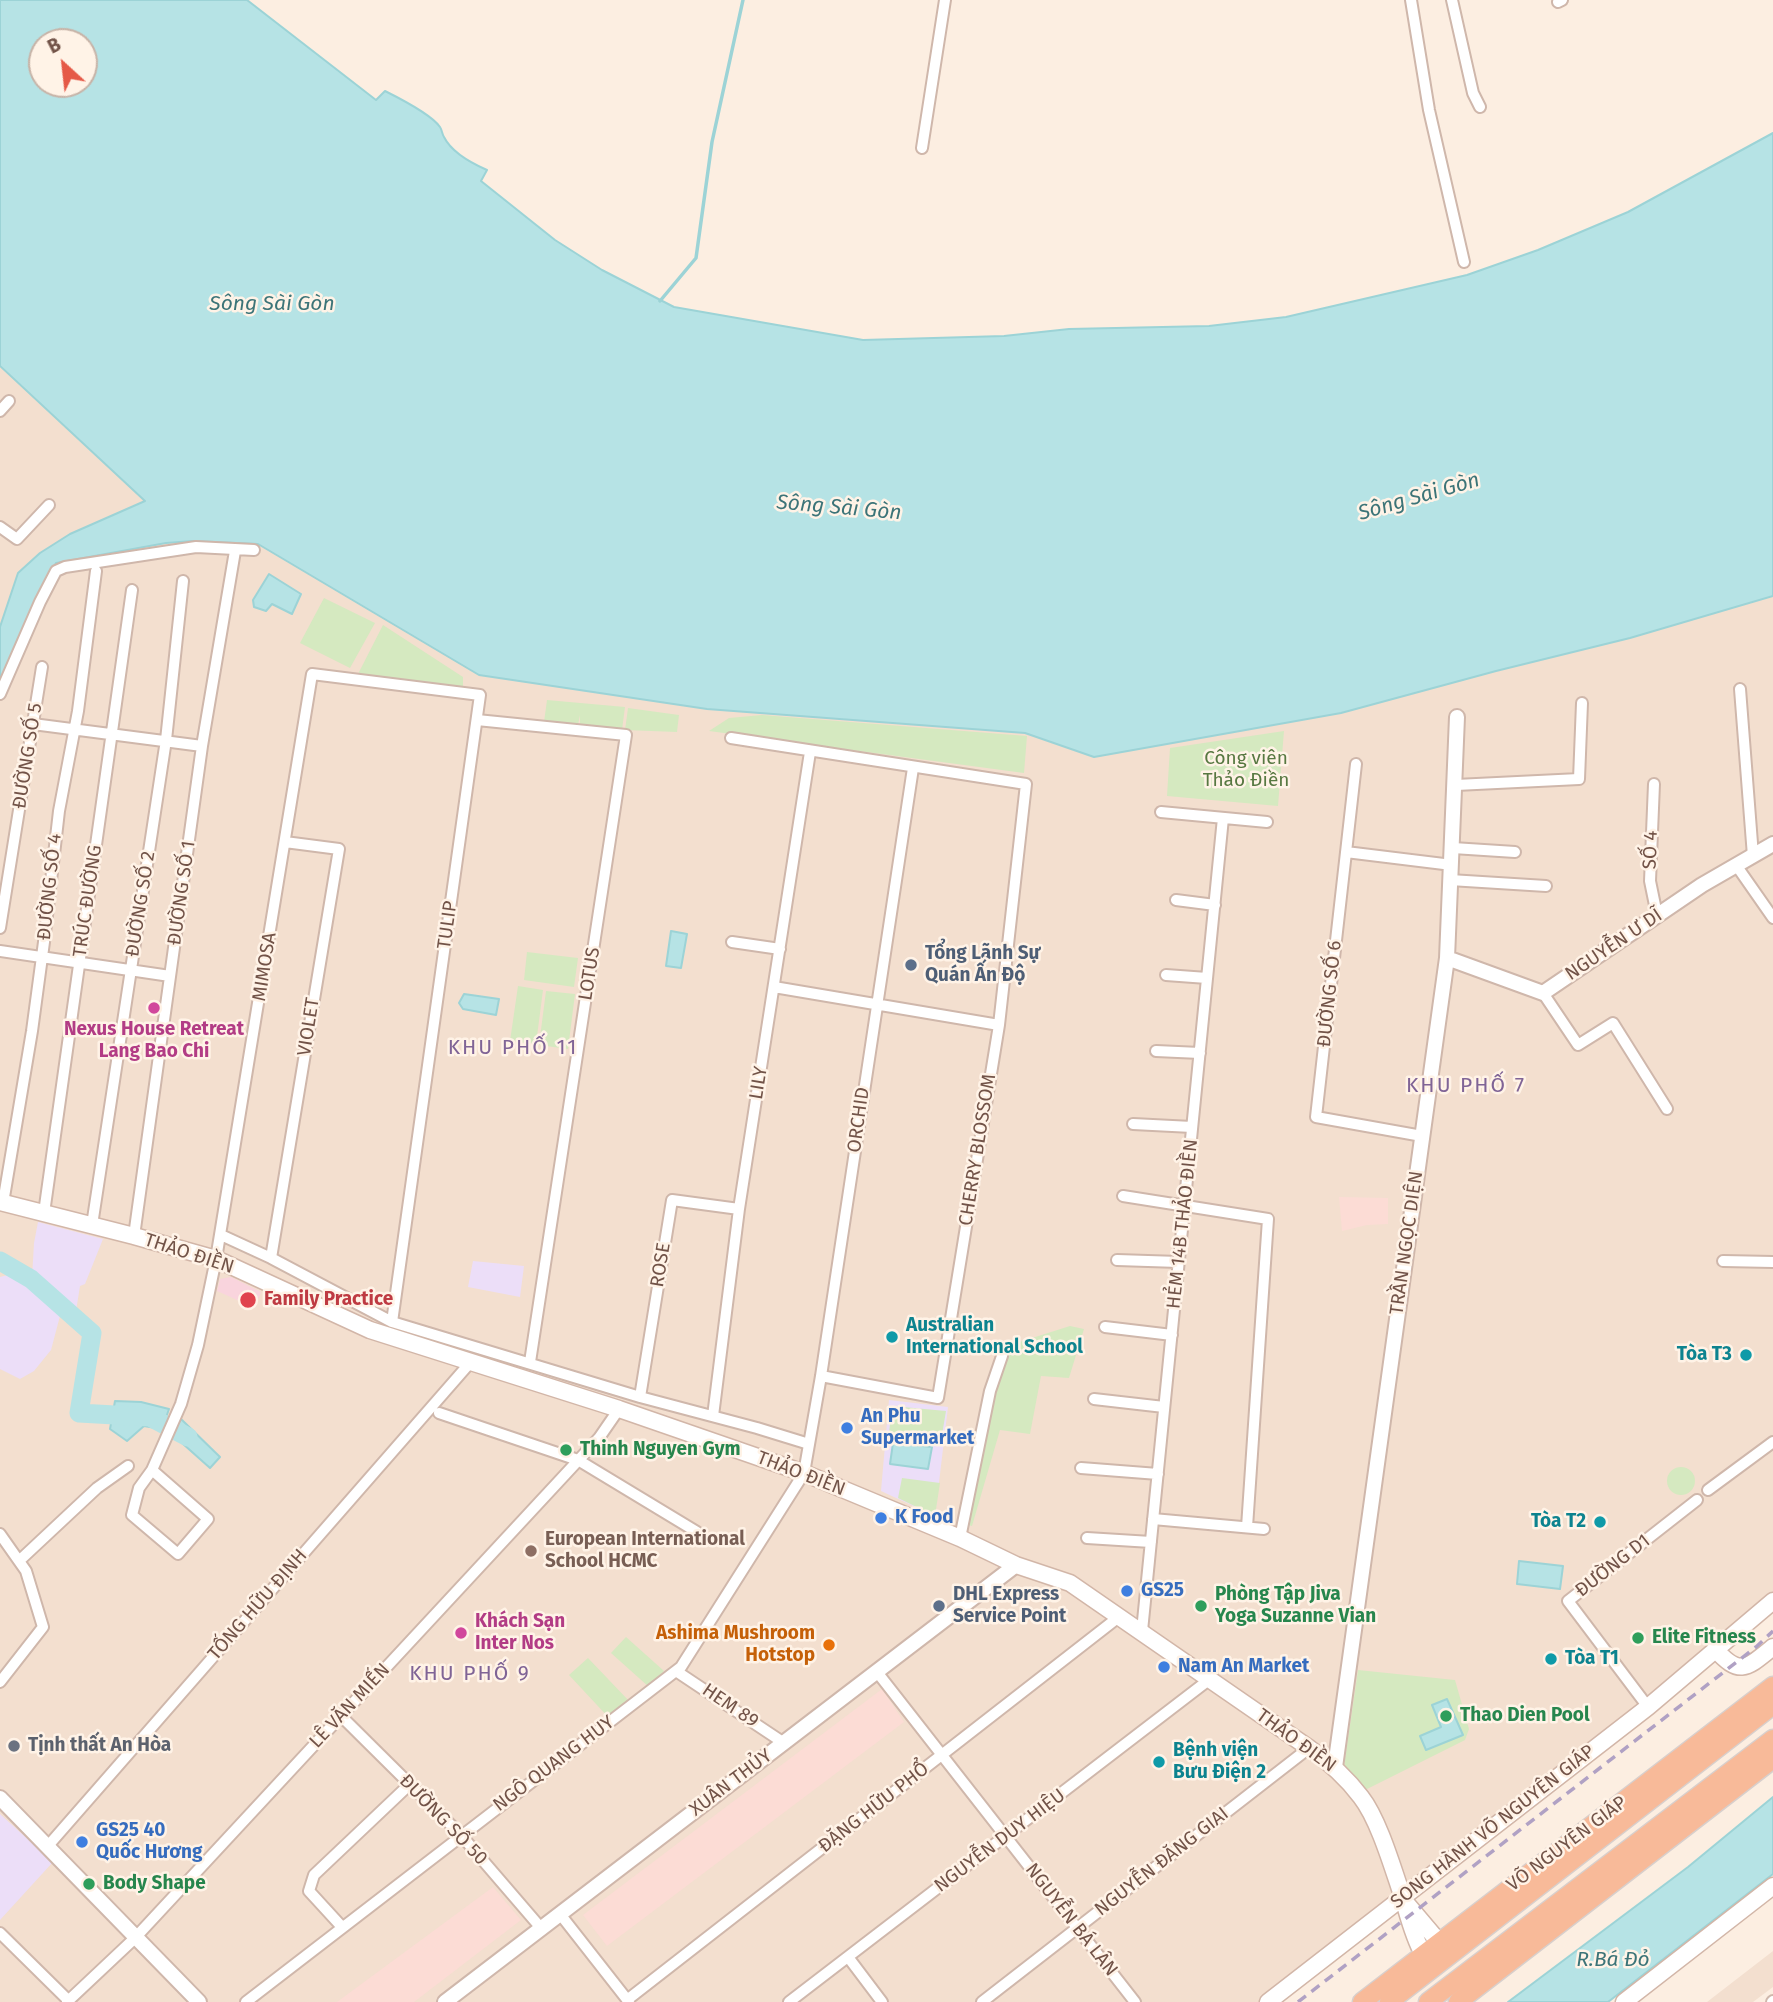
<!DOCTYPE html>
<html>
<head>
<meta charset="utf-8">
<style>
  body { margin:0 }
  #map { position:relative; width:1773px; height:2002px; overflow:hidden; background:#fceee1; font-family:"Fira Sans",sans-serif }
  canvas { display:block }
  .north { position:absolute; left:28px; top:28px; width:70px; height:70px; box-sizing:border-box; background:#fff3e7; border:2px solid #c7b3a7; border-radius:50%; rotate:333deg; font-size:19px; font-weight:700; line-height:28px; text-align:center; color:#725348 }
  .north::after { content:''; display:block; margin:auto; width:24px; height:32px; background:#e55947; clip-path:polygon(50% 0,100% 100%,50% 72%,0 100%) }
</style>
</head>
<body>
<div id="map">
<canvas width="1773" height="2002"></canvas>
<div class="north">B</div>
</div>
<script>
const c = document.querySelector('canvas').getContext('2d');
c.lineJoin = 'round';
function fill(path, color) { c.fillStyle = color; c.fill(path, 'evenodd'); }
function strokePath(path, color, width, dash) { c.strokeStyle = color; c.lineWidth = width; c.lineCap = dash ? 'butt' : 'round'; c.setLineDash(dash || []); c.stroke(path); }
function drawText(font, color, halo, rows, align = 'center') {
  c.font = font + ' "Fira Sans",sans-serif'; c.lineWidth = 5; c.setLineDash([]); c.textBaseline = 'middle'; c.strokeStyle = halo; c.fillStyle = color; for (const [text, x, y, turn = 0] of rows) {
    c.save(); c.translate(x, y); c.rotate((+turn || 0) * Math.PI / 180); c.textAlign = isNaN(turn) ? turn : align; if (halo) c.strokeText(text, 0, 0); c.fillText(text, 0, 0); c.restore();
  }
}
const residential = new Path2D(`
  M0 366 146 502 258 544 479 675 707 709 1025 733 1094 757 1341 713 1496 671 1630 638 1773 596V1598L1630 1717 1259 2002H0Z
  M1773 1951V1987L1753 2002H1707Z`);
const commercial = new Path2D(`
  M1339 1197 1388 1198V1224L1367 1225 1342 1231Z
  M882 1689 904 1722 607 1946 583 1915Z
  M493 1887 521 1920 414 2002H337Z`);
const education = new Path2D(`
  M38 1222 103 1239 85 1284 80 1286 76 1311 60 1316 51 1350 34 1371 20 1379 0 1369V1277L16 1273 32 1278 34 1243Z
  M473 1261 524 1266 520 1297 468 1287Z
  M889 1400 948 1407 935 1516 881 1491Z
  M0 1814 53 1862 0 1920Z`);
const medical = new Path2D(`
  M231 1277 261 1292 255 1308 217 1291 220 1279Z`);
const green = new Path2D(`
  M324 598 375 623 350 668 300 643Z
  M383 625 463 677V688L358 674Z
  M547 700 625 707 622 730 580 726V715L578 725 544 722Z
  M628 708 679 715 677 732 625 730Z
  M762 715 1027 736 1024 773 709 731 729 718Z
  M1284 731 1278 806 1167 796 1170 748Z
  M527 952 578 958 574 987 524 980Z
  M518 986 543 990 536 1044 510 1041Z
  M546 991 575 994 568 1049 539 1045Z
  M1070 1326 1084 1329 1069 1378 1041 1376 1030 1434 1000 1430 972 1526 964 1524 998 1355 1010 1345Z
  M892 1406 946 1411 941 1441 889 1433Z
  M1667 1481a14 14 0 1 1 28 0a14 14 0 1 1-28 0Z
  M902 1478 940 1483 935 1516 898 1498Z
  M626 1637 664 1671 649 1687 611 1653Z
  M588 1658 629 1701 610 1719 569 1675Z
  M1358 1670 1455 1680 1469 1729 1465 1740 1365 1790 1344 1766Z`);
const water = new Path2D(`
  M0 0H247L376 100 385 91C399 98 431 114 440 127 442 130 442 134 444 137 452 153 471 163 487 170L481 181 555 240 602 270 674 307 863 340 1004 336 1069 329 1209 326 1286 317 1467 275 1538 250 1628 212 1773 133V596L1630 638 1496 671 1341 713 1094 757 1025 733 707 709 479 675 258 544 193 541 166 543 56 563 0 685V627L18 573 40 553 70 534 145 501 0 366ZM42 42H84V84H42Z
  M269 574 301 594 292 614 272 604 266 611 254 607 253 600Z
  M671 931 687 934 681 968 666 966Z
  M464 994 499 999 496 1015 463 1009 459 1003Z
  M115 1401 141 1402 169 1409 162 1429 144 1426 127 1441 110 1429Z
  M181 1419 220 1457 210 1468 173 1435Z
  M893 1443 932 1447 928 1469 890 1464Z
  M1519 1561 1563 1566 1560 1589 1517 1584Z
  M1447 1699 1463 1735 1426 1750 1420 1736 1441 1727 1432 1705Z
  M1773 1797V1874L1608 2002H1508L1688 1867Z`);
const stream = new Path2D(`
  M660 301 696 258 712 142 743 0`);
const river = new Path2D(`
  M0 1261 31 1279 92 1333 79 1413 150 1417 188 1437`);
const minor = new Path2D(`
  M1411 0 1429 110 1464 262
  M1452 0 1473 93 1480 107
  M1558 2 1562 0
  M922 148 945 0
  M0 411 9 401
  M0 527 17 539 49 505
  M1740 689 1753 856
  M0 694 40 602 56 571 65 567 196 547 254 550
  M477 720 626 735 530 1362
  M33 724 202 746
  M731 738 1026 784 999 1025 938 1398 821 1376
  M1356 764 1316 1117 1422 1136
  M1654 784 1650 881 1657 915
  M1456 785 1579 779 1582 703
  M1161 812 1267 822
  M1453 848 1515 852
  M1346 852 1452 865
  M1736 865 1773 918
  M1450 880 1546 886
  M1176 900 1215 905
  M0 928 42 667
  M732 942 780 949
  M0 951 170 976
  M1166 975 1207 978
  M774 987 999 1025
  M1543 993 1578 1045 1613 1023 1667 1109
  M1156 1051 1200 1053
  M1133 1124 1192 1127
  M1123 1196 1268 1219 1247 1527
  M3 1203 32 1031 44 942 59 811 78 711 96 571
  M44 1213 132 590
  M92 1225 166 740 183 581
  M221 1235 271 1258 392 1322 640 1397 757 1428 809 1444
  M134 1236 202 746 235 551
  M271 1258 339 849 285 842
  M1117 1260 1179 1262
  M1723 1261 1773 1262
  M1105 1327 1172 1335
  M640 1397 672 1200 739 1209
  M1094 1399 1164 1407
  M439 1413 578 1460 697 1532
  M713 1416 739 1209 810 752
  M1081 1468 1158 1474
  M152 1470 208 1519 178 1554 132 1515 139 1488 152 1470 181 1404 198 1345 216 1259 312 674 480 695 392 1322
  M1708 1490 1773 1442
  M1153 1519 1264 1529
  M0 1534 26 1571 43 1627 0 1682
  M960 1538 990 1391 1002 1356
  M1087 1538 1151 1542
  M20 1560 97 1488 128 1466
  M1142 1631 1223 818
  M676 1671 784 1743
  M877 1672 1135 2002
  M1648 1707 1568 1601 1697 1500
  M341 1716 461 1835 541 1928
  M47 1847 469 1364
  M560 1914 629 2002
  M342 1927 309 1891 314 1875 410 1784
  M0 1933 69 2001
  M848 1957 882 2002
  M627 2000 1120 1616
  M67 2002 135 1938 599 1438 619 1409
  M246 2002 681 1667 804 1473 821 1376 913 768
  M789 2002 1210 1679
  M982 2002 1309 1748
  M1772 2002 1773 2001`);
const tertiary = new Path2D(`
  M1447 958 1543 993 1702 885 1773 844
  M1335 1767 1447 958 1457 717
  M0 1798 199 2002
  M445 2002 1016 1565`);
const secondary = new Path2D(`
  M0 1202 134 1236 216 1259 370 1330 619 1409 804 1473 960 1538 1016 1565 1070 1583 1309 1748C1329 1762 1346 1777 1361 1797 1379 1820 1393 1869 1403 1898 1409 1918 1413 1936 1423 1954
  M1715 1649C1740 1677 1747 1668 1773 1647
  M1406 1903 1439 1942
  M1268 2002 1648 1707 1773 1601
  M1624 2002 1773 1886`);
const trunk = new Path2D(`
  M1362 2002 1773 1686
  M1389 2002 1773 1705
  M1428 2002 1773 1739
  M1458 2002 1773 1759`);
const rail = new Path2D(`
  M1298 2002 1756 1647 1773 1631`);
const markers = [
  [911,965,7,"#5c6f8a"],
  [154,1008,7,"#d1479c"],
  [248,1300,9,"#e0444e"],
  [892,1337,7,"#0f9aa8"],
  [1746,1355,7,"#0f9aa8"],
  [847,1428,7,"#3f7fe0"],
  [566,1450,7,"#2e9e5b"],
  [881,1518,7,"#3f7fe0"],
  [1600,1522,7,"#0f9aa8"],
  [531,1551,7,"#8d6e63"],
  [1127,1591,7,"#3f7fe0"],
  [939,1606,7,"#5c6f8a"],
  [1201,1606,7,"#2e9e5b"],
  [461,1633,7,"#d1479c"],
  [1638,1638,7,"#2e9e5b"],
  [829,1645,7,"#e8710a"],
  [1551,1659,7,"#0f9aa8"],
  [1164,1667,7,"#3f7fe0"],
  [1446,1716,7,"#2e9e5b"],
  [14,1746,7,"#6b7280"],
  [1159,1762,7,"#0f9aa8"],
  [82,1842,7,"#3f7fe0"],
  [89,1884,7,"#2e9e5b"]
];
const streetNames = [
  ["ĐƯỜNG SỐ 5",28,756,-81],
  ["SỐ 4",1651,850,-88],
  ["ĐƯỜNG SỐ 4",50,887,-84],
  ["ĐƯỜNG SỐ 1",182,893,-82],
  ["TRÚC ĐƯỜNG",88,901,-82],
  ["ĐƯỜNG SỐ 2",141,904,-81],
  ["TULIP",448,925,-82],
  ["NGUYỄN Ư DĨ",1614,945,-34],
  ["MIMOSA",265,967,-81],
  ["LOTUS",590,974,-81],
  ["ĐƯỜNG SỐ 6",1330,994,-84],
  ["VIOLET",309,1027,-81],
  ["LILY",759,1083,-81],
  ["ORCHID",859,1120,-82],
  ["CHERRY BLOSSOM",978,1150,-81],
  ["HẺM 14B THẢO ĐIỀN",1183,1224,-84],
  ["TRẦN NGỌC DIỆN",1407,1243,-82],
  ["THẢO ĐIỀN",189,1254,18],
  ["ROSE",661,1265,-81],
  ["THẢO ĐIỀN",801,1474,21],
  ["ĐƯỜNG D1",1613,1566,-38],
  ["TỐNG HỮU ĐỊNH",258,1605,-49],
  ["LÊ VĂN MIẾN",350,1706,-47],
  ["HEM 89",730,1706,34],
  ["THẢO ĐIỀN",1296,1741,36],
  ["NGÔ QUANG HUY",554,1764,-37],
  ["XUÂN THỦY",731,1783,-37],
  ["ĐẶNG HỮU PHỔ",874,1808,-38],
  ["ĐƯỜNG SỐ 50",443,1820,46],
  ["SONG HÀNH VÕ NGUYÊN GIÁP",1493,1827,-38],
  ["NGUYỄN DUY HIỆU",1000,1841,-37],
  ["VÕ NGUYÊN GIÁP",1567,1844,-37],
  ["NGUYỄN ĐĂNG GIAI",1162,1862,-38],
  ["NGUYỄN BÁ LÂN",1071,1920,52]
];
const parkNames = [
  ["Công viên",1246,759],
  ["Thảo Điền",1246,781]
];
const serviceNames = [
  ["Tổng Lãnh Sự",925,954],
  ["Quán Ấn Độ",925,976],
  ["DHL Express",953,1595],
  ["Service Point",953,1617]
];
const hotelNames = [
  ["Nexus House Retreat",154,1030],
  ["Lang Bao Chi",154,1052],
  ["Khách Sạn",475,1622,"left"],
  ["Inter Nos",475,1644,"left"]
];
const healthNames = [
  ["Family Practice",264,1300]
];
const cultureNames = [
  ["Australian",906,1326],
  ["International School",906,1348],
  ["Tòa T3",1732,1355,"right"],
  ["Tòa T2",1586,1522,"right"],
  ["Tòa T1",1565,1659],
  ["Bệnh viện",1173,1751],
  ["Bưu Điện 2",1173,1773]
];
const shopNames = [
  ["An Phu",861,1417],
  ["Supermarket",861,1439],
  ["K Food",895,1518],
  ["GS25",1141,1591],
  ["Nam An Market",1178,1667],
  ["GS25 40",96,1831],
  ["Quốc Hương",96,1853]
];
const leisureNames = [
  ["Thinh Nguyen Gym",580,1450],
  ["Phòng Tập Jiva",1215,1595],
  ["Yoga Suzanne Vian",1215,1617],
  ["Elite Fitness",1652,1638],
  ["Thao Dien Pool",1460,1716],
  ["Body Shape",103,1884]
];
const educationNames = [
  ["European International",545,1540],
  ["School HCMC",545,1562]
];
const foodNames = [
  ["Ashima Mushroom",815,1634],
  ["Hotstop",815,1656]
];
const worshipNames = [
  ["Tịnh thất An Hòa",28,1746]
];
const waterNames = [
  ["Sông Sài Gòn",272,304],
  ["Sông Sài Gòn",1419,497,-16],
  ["Sông Sài Gòn",839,508,5],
  ["R.Bá Đỏ",1613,1960]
];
const neighbourhoodNames = [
  ["KHU PHỐ 11",513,1048],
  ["KHU PHỐ 7",1466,1086],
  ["KHU PHỐ 9",470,1674]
];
fill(residential, '#f3dfcf');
fill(commercial, '#fcdcd5');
fill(education, '#ecdef8');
fill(medical, '#f9d4dd');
fill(green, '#d5e9c0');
fill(water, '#b6e3e5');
strokePath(water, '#9cd3d6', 2);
strokePath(stream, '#9cd3d6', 3.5);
strokePath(river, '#b6e3e5', 19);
strokePath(minor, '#cfb7ab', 14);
strokePath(tertiary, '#cfb7ab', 18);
strokePath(secondary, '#d2b6a8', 19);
strokePath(trunk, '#d8cfcc', 21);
strokePath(minor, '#fff', 10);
strokePath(tertiary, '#fff', 14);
strokePath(secondary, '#fff', 16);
strokePath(trunk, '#f8ba99', 18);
strokePath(rail, '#b0a1c4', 3.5, [10, 7]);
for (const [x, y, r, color] of markers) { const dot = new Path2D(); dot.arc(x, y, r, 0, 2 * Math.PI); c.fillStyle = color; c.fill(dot); strokePath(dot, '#fff3e7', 2.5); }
drawText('19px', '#725348', '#fff3e7', streetNames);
drawText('19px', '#577841', '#fff3e7', parkNames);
drawText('bold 19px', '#4e5e75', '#fff3e7', serviceNames, 'left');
drawText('bold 19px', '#b23c85', '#fff3e7', hotelNames);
drawText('bold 19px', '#be3a42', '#fff3e7', healthNames, 'left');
drawText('bold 19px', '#0d838f', '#fff3e7', cultureNames, 'left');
drawText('bold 19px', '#366cbe', '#fff3e7', shopNames, 'left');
drawText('bold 19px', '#27864d', '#fff3e7', leisureNames, 'left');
drawText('bold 19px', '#785e54', '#fff3e7', educationNames, 'left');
drawText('bold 19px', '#c56008', '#fff3e7', foodNames, 'right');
drawText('bold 19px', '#5b616d', '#fff3e7', worshipNames, 'left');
drawText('italic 21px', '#3c7478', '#fff3e7', waterNames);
c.letterSpacing = '2px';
drawText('21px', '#806496', '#fff3e7', neighbourhoodNames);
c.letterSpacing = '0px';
</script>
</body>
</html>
